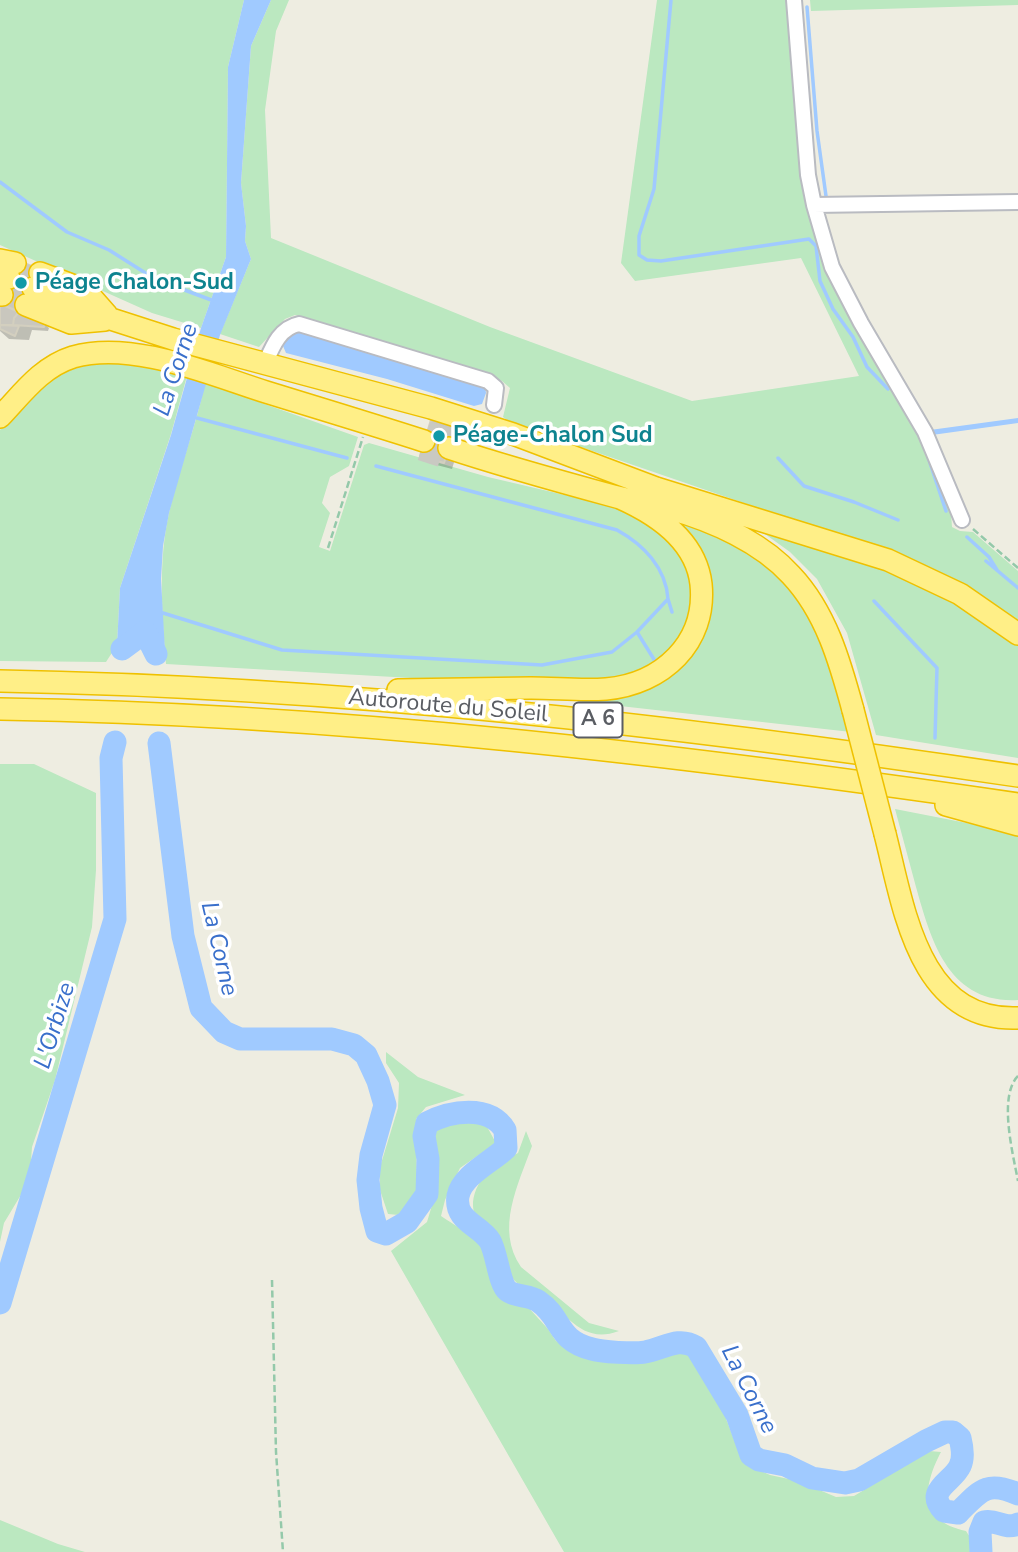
<!DOCTYPE html>
<html>
<head>
<meta charset="utf-8">
<style>
  body { margin:0 }
  canvas { display:block; background:#eeede1 }
</style>
</head>
<body>
<canvas width="1018" height="1552"></canvas>
<script>
const c = document.querySelector('canvas').getContext('2d');
c.lineJoin = 'round';
function fill(path, color) { c.fillStyle = color; c.fill(path, 'evenodd'); }
function strokePath(path, color, width, dash) { c.strokeStyle = color; c.lineWidth = width; c.lineCap = dash ? 'butt' : 'round'; c.setLineDash(dash || []); c.stroke(path); }
function drawText(font, color, halo, rows, align = 'center') {
  c.font = font + ' "Nunito Sans",sans-serif'; c.lineWidth = 7; c.setLineDash([]); c.textBaseline = 'middle'; c.strokeStyle = halo; c.fillStyle = color; for (const [text, x, y, turn = 0] of rows) {
    c.save(); c.translate(x, y); c.rotate((+turn || 0) * Math.PI / 180); c.textAlign = isNaN(turn) ? turn : align; if (halo) c.strokeText(text, 0, 0); c.fillText(text, 0, 0); c.restore();
  }
}
const green = new Path2D(`
  M0 0H244L228 67 226 257 201 328 152 313 0 245Z
  M271 0H289L276 31 265 110 271 238 490 327 692 401 859 376 801 258 635 281 621 263 657 0H794L812 213 929 446 951 513 952 527 960 531 973 532 1018 571V627L901 557 511 423 503 417 510 388 502 381 427 354 295 315 285 319 259 347 220 334 251 259 245 241 246 226 241 183 251 46Z
  M810 0H1018V5L811 11Z
  M117 358 187 376 171 434 120 588 117 645 106 662 0 661V430C16 412 32 387 53 374 71 363 96 361 117 358Z
  M205 383 358 437 349 466 330 477 322 503 330 513 319 547 330 551 364 445 369 443 488 477 633 511 656 524 693 571 690 621 673 651 626 679 464 681 166 664C162 614 158 562 169 513 179 469 196 427 205 383Z
  M670 519 728 538 792 582 823 637 851 732 540 697 641 689 670 678 693 650 709 602Z
  M760 525 939 588 1018 641V758L876 735 847 633 817 579 790 552 758 529Z
  M0 764H34L96 793V870L92 927 55 1080 32 1147 30 1176 25 1188 4 1223 0 1242Z
  M895 809 1018 833V1000C948 1004 931 940 916 887 909 861 902 835 895 809Z
  M386 1052 418 1077 465 1095 426 1107 416 1119 417 1192 411 1205 399 1215 388 1214 380 1190V1167L398 1108 399 1083 386 1063Z
  M456 1120 485 1123 496 1143 460 1168 445 1200 441 1216C454 1225 484 1241 489 1256 494 1270 492 1280 499 1295L527 1306 548 1329 556 1341 591 1356 650 1359 673 1352H686L714 1387 741 1458 750 1466 770 1475 798 1481 836 1497 854 1496 929 1451 941 1452C922 1488 919 1521 966 1531L973 1542V1552H564L391 1251 427 1222 436 1192 435 1131Z
  M526 1131 532 1146C518 1185 495 1229 521 1267L589 1323 619 1331C581 1345 568 1313 541 1296 533 1290 520 1287 514 1280 505 1268 506 1252 499 1240 493 1230 483 1225 477 1217 473 1212 473 1208 473 1202 476 1176 497 1164 518 1153Z
  M0 1520 58 1544 85 1552H0Z`);
const water = new Path2D(`
  M244 0H271L251 46 241 183 246 226 245 241 251 259 220 335 169 513 163 546 161 579 165 651 117 645 120 588 171 435 201 328 226 257 228 67Z
  M296 330 394 358C400 364 470 381 485 386L486 393 482 404 474 406 387 379 286 353 283 346 287 337Z
  M1018 418V423L932 435 930 430Z`);
const shadow = new Path2D(`
  M1 303 44 323 49 328 48 331 32 330 29 340 9 339 0 331V306L7 308Z
  M434 415 464 429 452 469 429 463 422 455Z`);
const stream = new Path2D(`
  M671 0 654 189 639 236V255L647 260 661 261 809 239 816 246 820 281 833 309 853 337 867 367 888 389
  M807 7 817 131 826 196
  M0 182 67 232 109 250 155 279 214 301
  M197 418 347 458
  M928 457 946 511
  M778 458 804 486 854 502 898 520
  M376 466 617 530C644 545 666 568 668 599
  M967 537 989 557 997 570
  M986 561 1018 588
  M874 601 937 668 935 738
  M163 613 282 650 542 665 612 652 637 632
  M655 661 637 632 668 599 672 612`);
const river = new Path2D(`
  M145 632 156 654
  M122 649 145 632
  M159 743 183 936 201 1008 224 1032 240 1039H332L354 1045 366 1055 378 1081 385 1105 371 1155 368 1180 371 1208 377 1231 386 1234 407 1222 427 1194 428 1159 424 1136 427 1123C450 1111 489 1104 505 1130L506 1148C493 1161 462 1175 458 1196 454 1221 480 1225 490 1241 497 1253 499 1284 508 1291 516 1297 529 1295 538 1301 563 1318 556 1340 592 1349 601 1352 635 1354 645 1352 663 1349 678 1336 696 1347L737 1415 751 1455 759 1460 785 1465 812 1478 845 1483 859 1480 926 1441 945 1432H953L960 1438C962 1446 964 1458 960 1466 953 1482 924 1490 944 1511L958 1513C980 1491 986 1480 1018 1494
  M0 1303 115 919 111 758 115 742
  M981 1552 980 1532 984 1522C997 1519 1004 1530 1018 1524`);
const building = new Path2D(`
  M17 260 41 270 23 313 0 304Z
  M0 304 19 312 14 318 13 325H0Z
  M19 312 45 322 44 327 13 325 14 318Z
  M0 325 19 326 15 336 0 329Z
  M433 413 458 420 444 463 420 456Z`);
const highwayTunnel = new Path2D(`
  M13 270 37 279
  M6 287 30 297
  M427 432 452 440
  M421 450 446 458`);
const path = new Path2D(`
  M973 529 1018 568
  M328 548 363 437
  M1018 1076C998 1096 1013 1154 1018 1181
  M272 1280 276 1452 283 1552`);
const minor = new Path2D(`
  M794 0 808 175 814 205 1018 202
  M814 205 832 267 861 323 925 432 962 520
  M265 364C272 348 279 328 299 324L488 381 496 388 494 405`);
const highway = new Path2D(`
  M0 260 15 263
  M40 273 85 290 107 315
  M0 275 9 278
  M33 288 111 319 173 339 431 408 513 434 656 488 888 560 960 594 1018 634
  M0 295H2
  M26 305 71 323 105 320
  M0 417C22 394 41 367 73 357 132 340 209 374 266 392 318 408 371 424 424 441
  M449 448C503 466 558 481 613 496 632 501 652 504 671 509 713 521 761 542 791 575 826 612 840 662 853 710
  M0 681C342 687 681 726 1018 776
  M398 690C442 689 487 689 531 688 556 688 581 691 606 689 662 684 707 643 701 584 696 541 656 514 620 498
  M0 709C341 714 681 755 1018 804
  M946 805 1018 825
  M885 834C904 908 918 1022 1018 1018`);
const highwayBridge = new Path2D(`
  M853 710 885 834`);
const markers = [
  [21,283,7,"#0f9aa8"],
  [439,436,7,"#0f9aa8"]
];
const shields = [
  [598,720,49]
];
const shieldNames = [
  ["A 6",598,720]
];
const cultureNames = [
  ["Péage Chalon-Sud",35,283],
  ["Péage-Chalon Sud",453,436]
];
const streetNames = [
  ["Autoroute du Soleil",448,707,5]
];
const waterNames = [
  ["La Corne",177,370,-72],
  ["La Corne",218,949,77],
  ["L'Orbize",56,1026,-73],
  ["La Corne",748,1390,63]
];
fill(green, '#bbe8c0');
fill(water, '#a0caff');
fill(shadow, '#0003');
strokePath(stream, '#a0caff', 3.5);
strokePath(river, '#a0caff', 23);
fill(building, '#c9c7be');
strokePath(building, '#d3cfbf', 2);
strokePath(highwayTunnel, '#c9c9c2', 21, [21, 10]);
strokePath(minor, '#b9bbc1', 18);
strokePath(highway, '#efc100', 24);
strokePath(path, '#94c9aa', 2.5, [7, 3.5]);
strokePath(minor, '#fff', 14);
strokePath(highway, '#ffef87', 21);
strokePath(highwayBridge, '#efc100', 24, []);
strokePath(highwayBridge, '#ffef87', 21);
for (const [x, y, r, color] of markers) { const dot = new Path2D(); dot.arc(x, y, r, 0, 2 * Math.PI); c.fillStyle = color; c.fill(dot); strokePath(dot, '#fff', 2.5); }
for (const [x, y, w] of shields) { const box = new Path2D(); box.roundRect(x - w / 2, y - 17.5, w, 35, 5); c.fillStyle = '#fff'; c.fill(box); strokePath(box, '#5a5d63', 2); }
drawText('bold 21px', '#5a5d63', null, shieldNames);
drawText('bold 23px', '#0d838f', '#fff', cultureNames, 'left');
drawText('23px', '#5a5d63', '#fff', streetNames);
drawText('italic 24px', '#396fcb', '#fff', waterNames);
</script>
</body>
</html>
